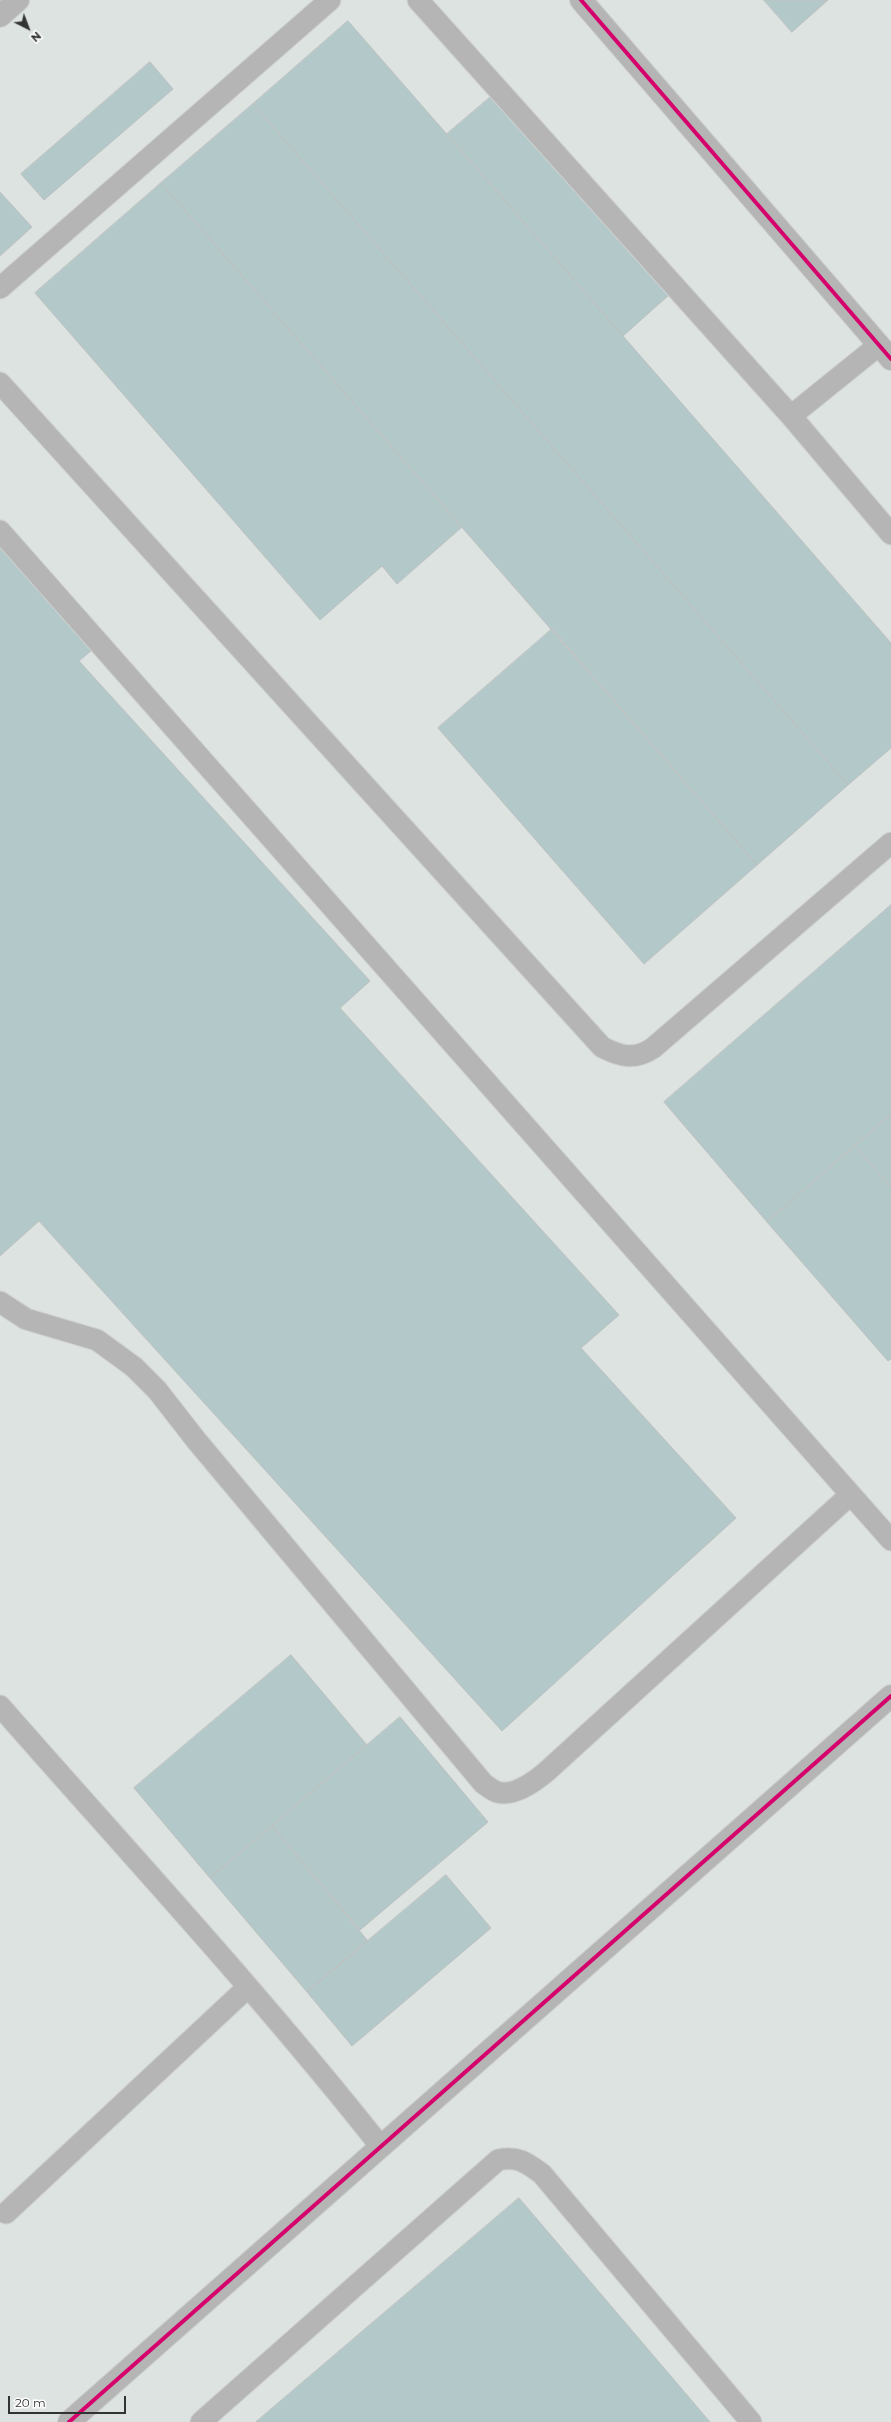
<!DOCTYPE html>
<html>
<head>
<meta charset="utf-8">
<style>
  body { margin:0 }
  #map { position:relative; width:891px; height:2422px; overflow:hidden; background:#f1f3f2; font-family:Montserrat,sans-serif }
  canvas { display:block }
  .north { position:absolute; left:8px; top:8px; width:40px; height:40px; -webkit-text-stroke:3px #fff; paint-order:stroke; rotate:138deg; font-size:11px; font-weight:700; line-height:16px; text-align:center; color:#323333 }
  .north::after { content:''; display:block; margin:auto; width:14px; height:18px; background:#323333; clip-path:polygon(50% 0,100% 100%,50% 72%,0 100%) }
  .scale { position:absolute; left:8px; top:2396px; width:118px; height:18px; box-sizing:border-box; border:2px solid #323333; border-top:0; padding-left:5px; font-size:12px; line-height:14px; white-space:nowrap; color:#323333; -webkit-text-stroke:3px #fff; paint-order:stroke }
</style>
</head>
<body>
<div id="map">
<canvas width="891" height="2422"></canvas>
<div class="north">N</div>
<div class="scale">20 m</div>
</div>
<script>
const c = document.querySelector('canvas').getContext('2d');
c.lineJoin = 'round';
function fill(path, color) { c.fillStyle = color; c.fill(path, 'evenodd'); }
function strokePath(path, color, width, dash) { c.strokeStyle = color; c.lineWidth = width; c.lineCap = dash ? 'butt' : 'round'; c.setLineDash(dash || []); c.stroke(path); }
const built = new Path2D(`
  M0 0H891V2422H0Z`);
const building = new Path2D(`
  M764 0H828L792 32Z
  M348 21 891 643V748L848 785 253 104Z
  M150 62 173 89 44 200 21 174Z
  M494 94 669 295 623 336 447 134Z
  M253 104 848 785 757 865 161 183Z
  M161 183 462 527 397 584 382 566 320 620 35 293Z
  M0 192 32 227 0 256Z
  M0 534 99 644 79 661 370 981 340 1008 619 1315 581 1348 736 1518 502 1731 39 1221 0 1256Z
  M552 629 757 865 644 964 438 728Z
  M891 905V1114L767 1222 664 1102Z
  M891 1114V1187L855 1146Z
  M855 1146 891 1187V1359L888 1361 767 1222Z
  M291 1655 367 1745 210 1878 134 1788Z
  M400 1717 488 1822 360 1930 272 1826Z
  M272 1826 368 1941 307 1992 210 1878Z
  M446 1875 491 1928 352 2046 307 1992Z
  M519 2198 710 2422H256Z`);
const service = new Path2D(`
  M418 0 791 416 891 534
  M0 288 330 0
  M0 383 602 1047C621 1057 635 1060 653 1048L891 843
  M791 416 879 345
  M0 531 891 1540
  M0 1302 26 1319 97 1340 134 1367 157 1390 196 1440 483 1783C487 1786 492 1790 497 1792 513 1797 534 1782 546 1772L850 1495
  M0 1706C128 1852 261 1995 381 2147
  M6 2213 247 1988
  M201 2422 498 2160C518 2156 526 2162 542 2174L751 2422`);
const minor = new Path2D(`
  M581 0 891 359
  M0 16 18 0
  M69 2422 891 1696`);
const cycleway = new Path2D(`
  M581 0 891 359
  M69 2422 891 1696`);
fill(built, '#dce3e1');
fill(building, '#b2c8c9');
strokePath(building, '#bfc0c0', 1);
strokePath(service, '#cfd0d0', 23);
strokePath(minor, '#cfd0d0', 24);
strokePath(service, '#b4b5b4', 21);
strokePath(minor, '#b4b5b4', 22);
strokePath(cycleway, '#d6006c', 4);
</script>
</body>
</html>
